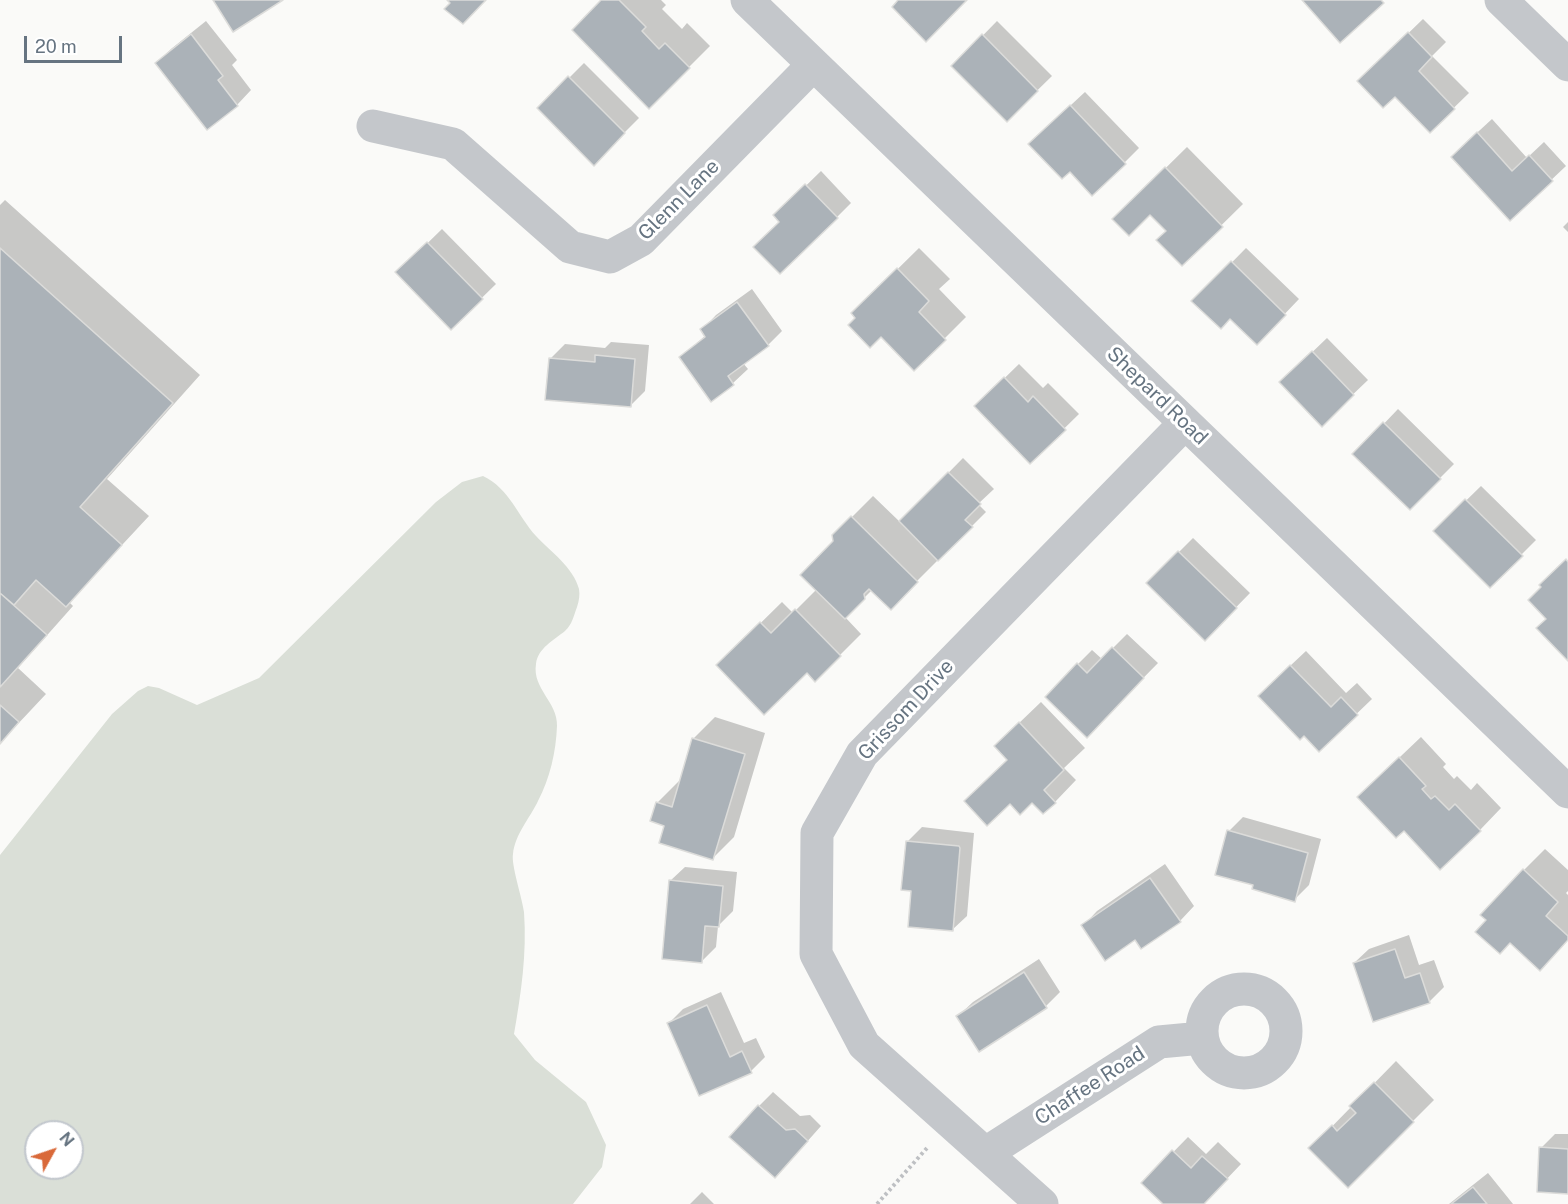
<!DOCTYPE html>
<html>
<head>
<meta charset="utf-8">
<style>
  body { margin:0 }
  #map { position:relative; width:1568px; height:1204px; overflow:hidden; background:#fafaf8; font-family:"Public Sans",sans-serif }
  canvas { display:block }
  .north { position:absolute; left:24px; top:1120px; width:60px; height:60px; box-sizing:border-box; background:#fff; border:2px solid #c2c7cd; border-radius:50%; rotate:50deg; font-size:16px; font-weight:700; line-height:24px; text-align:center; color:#667481 }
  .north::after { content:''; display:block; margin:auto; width:21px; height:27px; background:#d96939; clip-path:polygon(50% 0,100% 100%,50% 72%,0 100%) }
  .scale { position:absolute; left:24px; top:36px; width:98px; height:27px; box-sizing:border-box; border:3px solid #667481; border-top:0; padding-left:8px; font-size:18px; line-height:21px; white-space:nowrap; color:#667481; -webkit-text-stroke:4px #fff; paint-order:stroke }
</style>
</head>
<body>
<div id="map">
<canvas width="1568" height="1204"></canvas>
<div class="north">N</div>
<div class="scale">20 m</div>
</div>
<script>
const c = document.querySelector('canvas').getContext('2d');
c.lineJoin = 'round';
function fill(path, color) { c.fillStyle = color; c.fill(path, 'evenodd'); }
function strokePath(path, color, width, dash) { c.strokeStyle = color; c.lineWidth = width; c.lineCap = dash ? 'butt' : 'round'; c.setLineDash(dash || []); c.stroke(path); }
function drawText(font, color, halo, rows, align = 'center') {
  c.font = font + ' "Public Sans",sans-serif'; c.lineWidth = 6; c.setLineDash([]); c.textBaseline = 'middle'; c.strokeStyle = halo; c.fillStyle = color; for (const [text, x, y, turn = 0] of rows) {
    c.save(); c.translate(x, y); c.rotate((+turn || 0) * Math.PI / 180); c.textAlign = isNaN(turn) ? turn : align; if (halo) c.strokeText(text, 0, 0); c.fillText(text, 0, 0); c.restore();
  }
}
const green = new Path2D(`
  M483 476C509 488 518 516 536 536 551 552 573 567 579 589 580 595 579 601 577 607 574 615 572 625 565 631 554 640 538 648 536 664 532 689 558 702 557 726 556 752 550 778 538 801 530 818 515 834 513 854 511 865 522 897 524 912 527 954 521 993 514 1034L535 1060 586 1102 606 1145 602 1167 573 1204H0V855L112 714 138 691 148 686 159 688 197 705 259 678 436 502 462 482ZM36 1132H72V1168H36Z`);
const shadow = new Path2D(`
  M603 0H661L666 5 662 9 682 29 687 23 710 46 649 107Z
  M1423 19 1446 42 1432 56 1469 93 1430 131 1395 95 1359 81Z
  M206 21 237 60 232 65 251 90 237 105 157 63 171 49Z
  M997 21 1052 76 1007 120 953 66Z
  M584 63 639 118 594 163 539 108Z
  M1085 92 1139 148 1124 163 1070 170 1044 130Z
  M1492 119 1527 158 1544 142 1566 166 1510 219 1467 142Z
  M1187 147 1243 204 1182 264 1167 231 1150 213 1114 219Z
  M821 171 851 203 837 217 781 221 776 215Z
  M5 200 200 375 107 479 149 516 69 602 73 606 18 668 46 694 0 743V205Z
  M1568 222V232L1563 227Z
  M442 229 496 284 451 328 398 272Z
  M919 248 950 279 939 289 966 317 914 369 881 335 853 313Z
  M1246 248 1299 299 1257 343 1231 317 1194 301Z
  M752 289 782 331 768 345 743 363 748 369 733 383 712 400 681 357 706 335 702 330 716 315Z
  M1327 338 1368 380 1322 424 1281 382Z
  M611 342 649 345 645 391 630 406 550 359 565 344 605 348Z
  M1019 364 1043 388 1048 383 1079 414 1030 462 976 406Z
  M1398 409 1454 464 1410 508 1355 454Z
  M963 458 994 489 978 504 986 512 912 586 872 590 845 617 861 634 815 680 807 671 718 665 782 602 793 613 817 589 835 542 833 536 873 496 900 522Z
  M1481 486 1536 540 1490 586 1435 531Z
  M1193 538 1250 593 1205 639 1148 583Z
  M1127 634 1158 663 1101 721 1078 664 1092 650 1102 659Z
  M1306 651 1346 693 1357 683 1372 699 1319 750 1274 681Z
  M1041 702 1085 748 1064 768 1076 780 1055 802 1009 760 1017 725Z
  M715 717 765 733 734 837 713 858 666 825 657 803 679 781 681 782 694 738Z
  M1421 737 1446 764 1443 767 1454 779 1457 776 1471 790 1477 783 1501 808 1480 830 1381 775Z
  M1243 817 1321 839 1309 885 1294 900 1255 884 1229 831Z
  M922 827 974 833 967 916 952 930 913 890 907 842Z
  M1545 849 1568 870V891L1566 893 1568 895V940L1561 947 1488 920 1524 870Z
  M1165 864 1194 906 1180 921 1083 926 1097 911Z
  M685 867 737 872 733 911 718 926 716 947 702 961 670 881Z
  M1409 935 1419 965 1434 960 1444 987 1429 1002 1354 963 1369 949Z
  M1039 959 1060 992 1046 1006 980 1050 958 1016 973 1002Z
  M721 992 744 1043 756 1038 765 1057 751 1071 669 1023 683 1009Z
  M1396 1061 1434 1100 1348 1186 1311 1148Z
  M773 1092 800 1116 810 1115 821 1126 789 1162 759 1106Z
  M1555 1134H1568V1192L1541 1148Z
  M1188 1137 1206 1154 1218 1142 1241 1164 1203 1204H1166L1143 1183Z
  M1488 1173 1513 1204H1449Z
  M702 1192 714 1204H690Z`);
const building = new Path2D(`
  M213 0H283L233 32Z
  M447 0H486L463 24 444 9 450 3Z
  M601 0H619L646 27 642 31 659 49 665 43 690 68 649 109 572 30Z
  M898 0H967L926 42 892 7Z
  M1302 0H1381L1384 3 1340 43Z
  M1408 32 1432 57 1419 71 1455 109 1430 133 1395 97 1383 108 1357 81Z
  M191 34 223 76 218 80 238 106 207 130 155 63Z
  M982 34 1038 91 1007 122 951 66Z
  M568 76 625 133 594 166 537 108Z
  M1070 105 1126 164 1092 196 1070 172 1062 179 1028 144Z
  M1477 132 1512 171 1529 155 1553 181 1510 221 1451 157Z
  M1165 167 1223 227 1182 266 1156 240 1166 231 1150 215 1129 236 1112 219Z
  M805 184 838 218 780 274 753 247 779 222 773 215Z
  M427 242 483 299 451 330 395 272Z
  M0 248 173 403 80 507 122 545 66 607 36 580 14 605 0 593Z
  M1231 261 1286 315 1257 345 1230 319 1221 329 1191 301Z
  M897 268 929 301 919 312 946 340 914 371 881 337 870 348 848 325 855 318 851 313Z
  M737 302 769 346 728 376 734 385 711 402 679 357 705 337 700 329Z
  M1312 351 1354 395 1322 427 1279 382Z
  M595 355 635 359 631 407 545 400 549 358 595 362Z
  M1004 377 1028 402 1033 396 1066 430 1030 464 974 406Z
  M1383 422 1441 479 1410 510 1352 454Z
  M948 472 981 504 965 520 973 527 938 561 899 521Z
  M1465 499 1523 556 1490 588 1433 531Z
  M851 516 918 582 891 610 869 589 864 594 865 599 845 619 800 575 833 541 832 535Z
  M1178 551 1237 608 1205 641 1146 583Z
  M1566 559 1568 562V661L1536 628 1546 619 1528 600 1541 587 1539 585Z
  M0 593 47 635 0 687Z
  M795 609 841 656 815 682 807 673 764 715 716 665 760 622 771 633Z
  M1112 647 1144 678 1087 738 1045 697 1077 663 1087 673Z
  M1290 665 1331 707 1341 697 1358 715 1319 752 1304 736 1300 740 1258 696Z
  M0 705 19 722 0 744Z
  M1019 722 1064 770 1044 790 1056 803 1043 814 1032 803 1020 815 1010 804 987 826 964 801 1007 760 994 746Z
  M692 738 745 754 713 860 659 843 664 826 650 821 656 802 672 807Z
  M1399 757 1426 786 1422 789 1431 799 1435 796 1449 810 1455 804 1481 831 1440 870 1404 831 1396 838 1357 797Z
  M1227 830 1308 853 1295 902 1252 889 1253 885 1215 875Z
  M906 841 959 846 960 848 953 931 908 927 911 891 901 890Z
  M1523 869 1558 902 1546 916 1568 936V940L1540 971 1510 943 1500 954 1475 932 1486 920 1480 915Z
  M1150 878 1181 922 1141 949 1135 940 1105 961 1081 925Z
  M669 880 723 886 719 927 705 926 702 963 662 959Z
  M1395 949 1405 978 1420 973 1430 1003 1373 1022 1353 963Z
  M1024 972 1047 1008 979 1052 956 1016Z
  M707 1005 730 1057 742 1051 752 1073 699 1096 667 1023Z
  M1374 1082 1414 1122 1348 1188 1308 1148 1332 1125 1337 1131 1356 1113 1349 1106Z
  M758 1105 786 1130 795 1129 808 1141 775 1178 729 1137Z
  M1539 1147 1568 1149V1194L1537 1192Z
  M1172 1150 1191 1168 1202 1156 1228 1179 1204 1204H1163L1141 1183Z
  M1473 1187 1487 1204H1451Z`);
const path = new Path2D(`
  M877 1204 927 1148`);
const minor = new Path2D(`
  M747 0 1568 792
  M1501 0 1568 65
  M373 126 453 144 570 247 610 257 641 240 813 65
  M1202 1031a42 42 0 1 1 84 0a42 42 0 1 1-84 0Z
  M986 1153 1159 1042 1202 1038
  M1042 1204 864 1045 816 954 817 833 862 754 1185 423`);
const streetNames = [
  ["Glenn Lane",679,200,-45],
  ["Shepard Road",1157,396,44],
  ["Grissom Drive",906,710,-47],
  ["Chaffee Road",1090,1086,-33]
];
fill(green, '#dadfd7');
fill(shadow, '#0003');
fill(building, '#abb2b8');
strokePath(building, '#dcdcda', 1.5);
strokePath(path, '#bec0c3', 4, [3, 3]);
strokePath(minor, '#c4c7cb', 33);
drawText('20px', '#667481', '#fff', streetNames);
</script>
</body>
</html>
